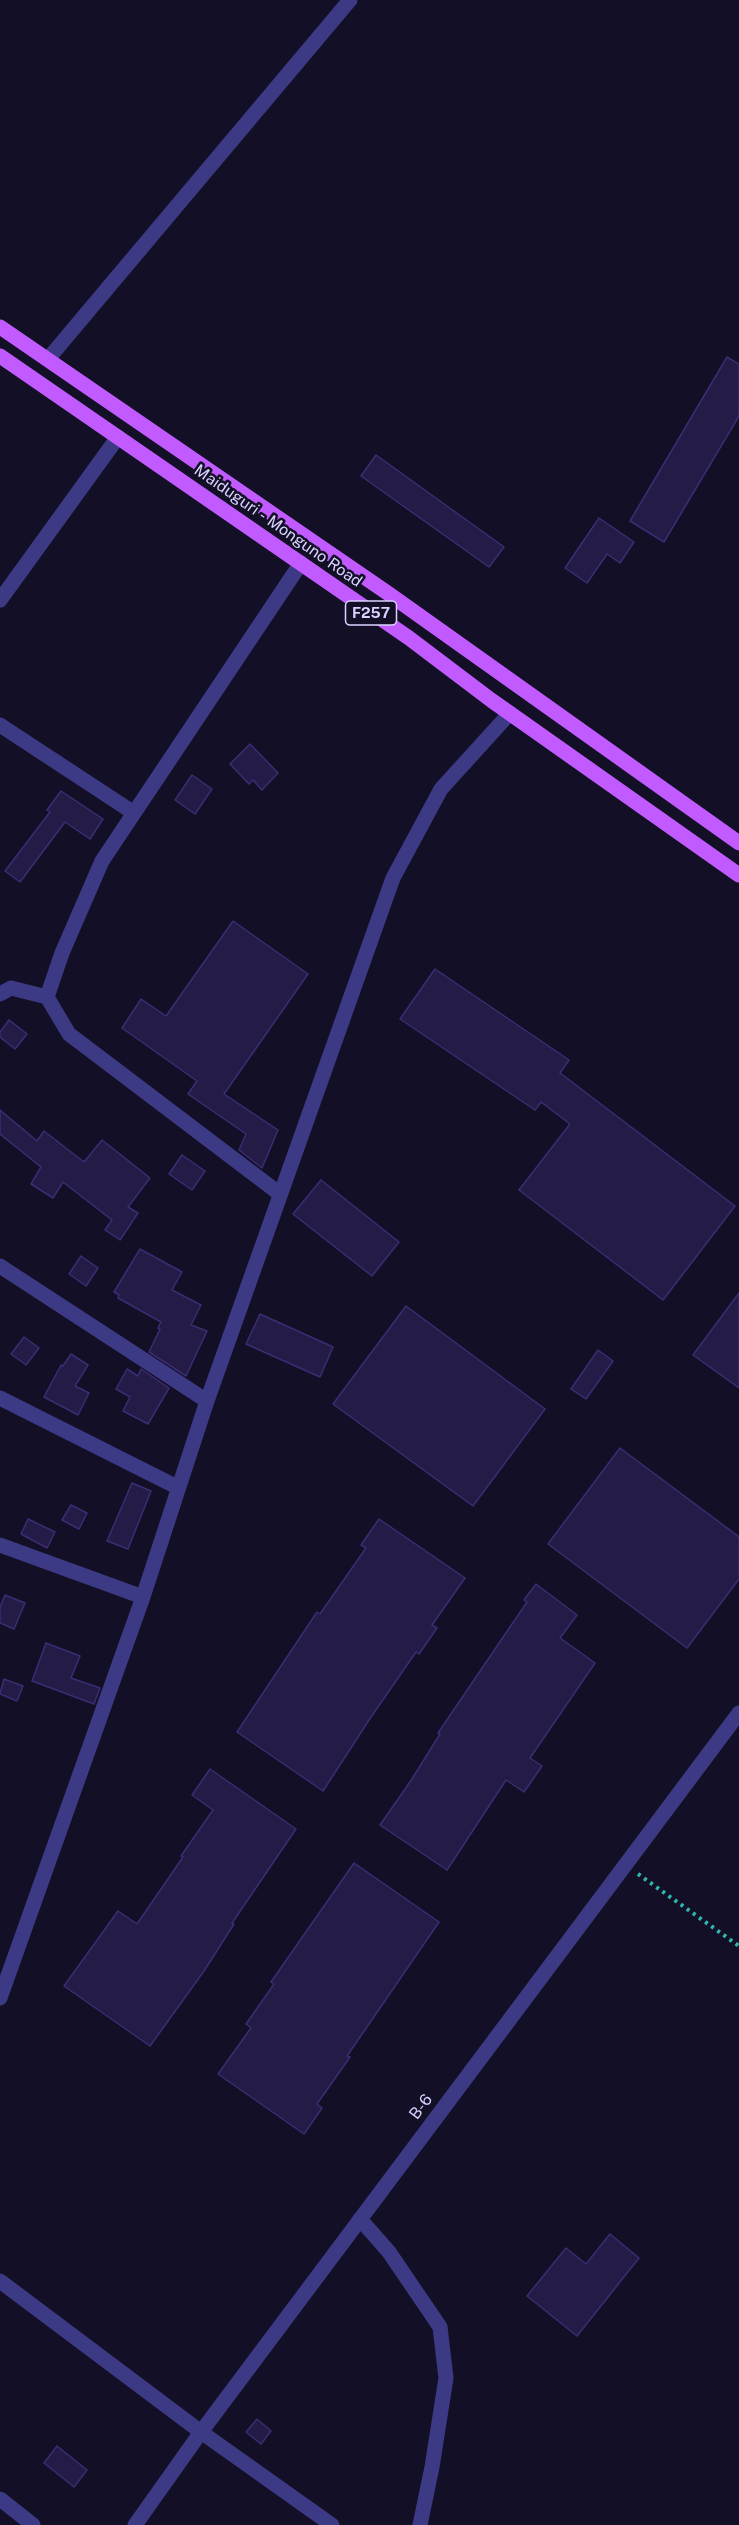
<!DOCTYPE html>
<html>
<head>
<meta charset="utf-8">
<style>
  body { margin:0 }
  canvas { display:block; background:#130f26 }
</style>
</head>
<body>
<canvas width="739" height="2525"></canvas>
<script>
const c = document.querySelector('canvas').getContext('2d');
c.lineJoin = 'round';
function fill(path, color) { c.fillStyle = color; c.fill(path, 'evenodd'); }
function strokePath(path, color, width, dash) { c.strokeStyle = color; c.lineWidth = width; c.lineCap = dash ? 'butt' : 'round'; c.setLineDash(dash || []); c.stroke(path); }
function drawText(font, color, halo, rows, align = 'center') {
  c.font = font + ' "Public Sans",sans-serif'; c.lineWidth = 5; c.setLineDash([]); c.textBaseline = 'middle'; c.strokeStyle = halo; c.fillStyle = color; for (const [text, x, y, turn = 0] of rows) {
    c.save(); c.translate(x, y); c.rotate((+turn || 0) * Math.PI / 180); c.textAlign = isNaN(turn) ? turn : align; if (halo) c.strokeText(text, 0, 0); c.fillText(text, 0, 0); c.restore();
  }
}
const building = new Path2D(`
  M727 357 739 364V416L664 542 630 521Z
  M376 455 504 547 489 567 361 476Z
  M599 518 634 542 620 563 607 554 587 583 565 568Z
  M250 744 278 773 262 790 253 780 249 784 230 764Z
  M192 775 212 789 195 814 175 800Z
  M61 791 103 819 90 839 65 822 20 882 5 871 50 812 47 810Z
  M233 921 308 974 224 1094 278 1130 262 1168 239 1150 246 1134 188 1094 197 1081 122 1028 141 999 166 1016Z
  M435 969 569 1060 560 1073 735 1206 663 1300 519 1190 570 1124 541 1102 535 1110 400 1019Z
  M9 1020 27 1034 15 1049 0 1037V1032Z
  M0 1110 37 1141 44 1131 84 1162 102 1140 150 1178 128 1207 138 1213 120 1240 105 1230 112 1220 63 1182 53 1198 31 1184 41 1167 0 1134Z
  M182 1155 205 1171 192 1190 169 1174Z
  M321 1180 399 1242 372 1276 293 1214Z
  M140 1249 182 1272 172 1290 201 1305 191 1325 207 1331 186 1376 149 1352 160 1329 158 1328 161 1322 118 1298 119 1295 114 1292Z
  M81 1256 98 1268 86 1286 69 1274Z
  M739 1293V1388L693 1355Z
  M406 1306 545 1409 473 1506 333 1404Z
  M260 1314 333 1347 320 1377 246 1344Z
  M24 1337 39 1348 26 1365 11 1354Z
  M598 1350 613 1361 586 1399 571 1389Z
  M71 1354 88 1365 75 1386 89 1393 78 1415 44 1397 61 1365 63 1366Z
  M127 1369 138 1376 141 1369 169 1388 148 1424 123 1411 130 1397 116 1389Z
  M620 1448 739 1537V1579L687 1648 548 1544Z
  M132 1483 151 1491 128 1549 107 1541Z
  M71 1505 87 1513 79 1529 62 1520Z
  M28 1519 55 1532 47 1548 21 1534Z
  M379 1519 465 1578 432 1625 437 1628 419 1654 416 1652 369 1720 323 1791 237 1732 317 1612 320 1614 366 1548 361 1545Z
  M536 1584 577 1615 560 1638 595 1663 530 1758 542 1766 524 1792 506 1780 447 1870 380 1825 412 1779 440 1734 438 1733 527 1602 524 1600Z
  M5 1595 25 1603 14 1629 0 1623V1607Z
  M46 1643 80 1656 71 1678 100 1688 94 1704 32 1681Z
  M4 1679 23 1686 17 1701 0 1694Z
  M210 1769 296 1829 232 1923 234 1924 204 1971 150 2046 64 1986 118 1911 137 1924 183 1857 181 1856 213 1810 192 1795Z
  M354 1863 439 1922 347 2056 350 2057 317 2104 322 2108 304 2134 218 2074 251 2028 246 2024 274 1984 271 1982Z
  M610 2234 639 2258 577 2336 527 2296 566 2248 586 2264Z
  M257 2419 271 2431 261 2444 246 2432Z
  M57 2446 87 2470 74 2487 44 2463Z`);
const path = new Path2D(`
  M638 1874 739 1946`);
const street = new Path2D(`
  M48 359 350 0
  M0 600 118 437
  M0 725 134 813
  M0 994 11 988 47 997 69 1034 280 1194
  M47 997 62 953 102 861 301 563
  M0 1266 207 1401
  M0 1398 177 1487
  M0 1545 143 1597
  M0 1998 143 1597 207 1401 393 878 441 789 510 713
  M360 2219 389 2252 440 2327 446 2378 432 2467 420 2525
  M0 2281 201 2432 332 2525
  M0 2499 33 2525
  M135 2525 201 2432 739 1713`);
const primary = new Path2D(`
  M0 327 389 594 739 843
  M0 356 409 638 491 700 739 875`);
const shields = [
  [371,613,51]
];
const shieldNames = [
  ["F257",371,613]
];
const streetNames = [
  ["Maiduguri - Monguno Road",278,526,35],
  ["B-6",421,2107,-53]
];
fill(building, '#241b47');
strokePath(building, '#3b2d73', 1.5);
strokePath(path, '#2fb8b0', 4, [3, 4.5]);
strokePath(street, '#3d3a85', 15);
strokePath(primary, '#c25bff', 15);
for (const [x, y, w] of shields) { const box = new Path2D(); box.roundRect(x - w / 2, y - 12, w, 24, 4.5); c.fillStyle = '#130f26'; c.fill(box); strokePath(box, '#d9d4ff', 1.5); }
drawText('bold 15px', '#d9d4ff', null, shieldNames);
drawText('16px', '#d9d4ff', '#130f26', streetNames);
</script>
</body>
</html>
